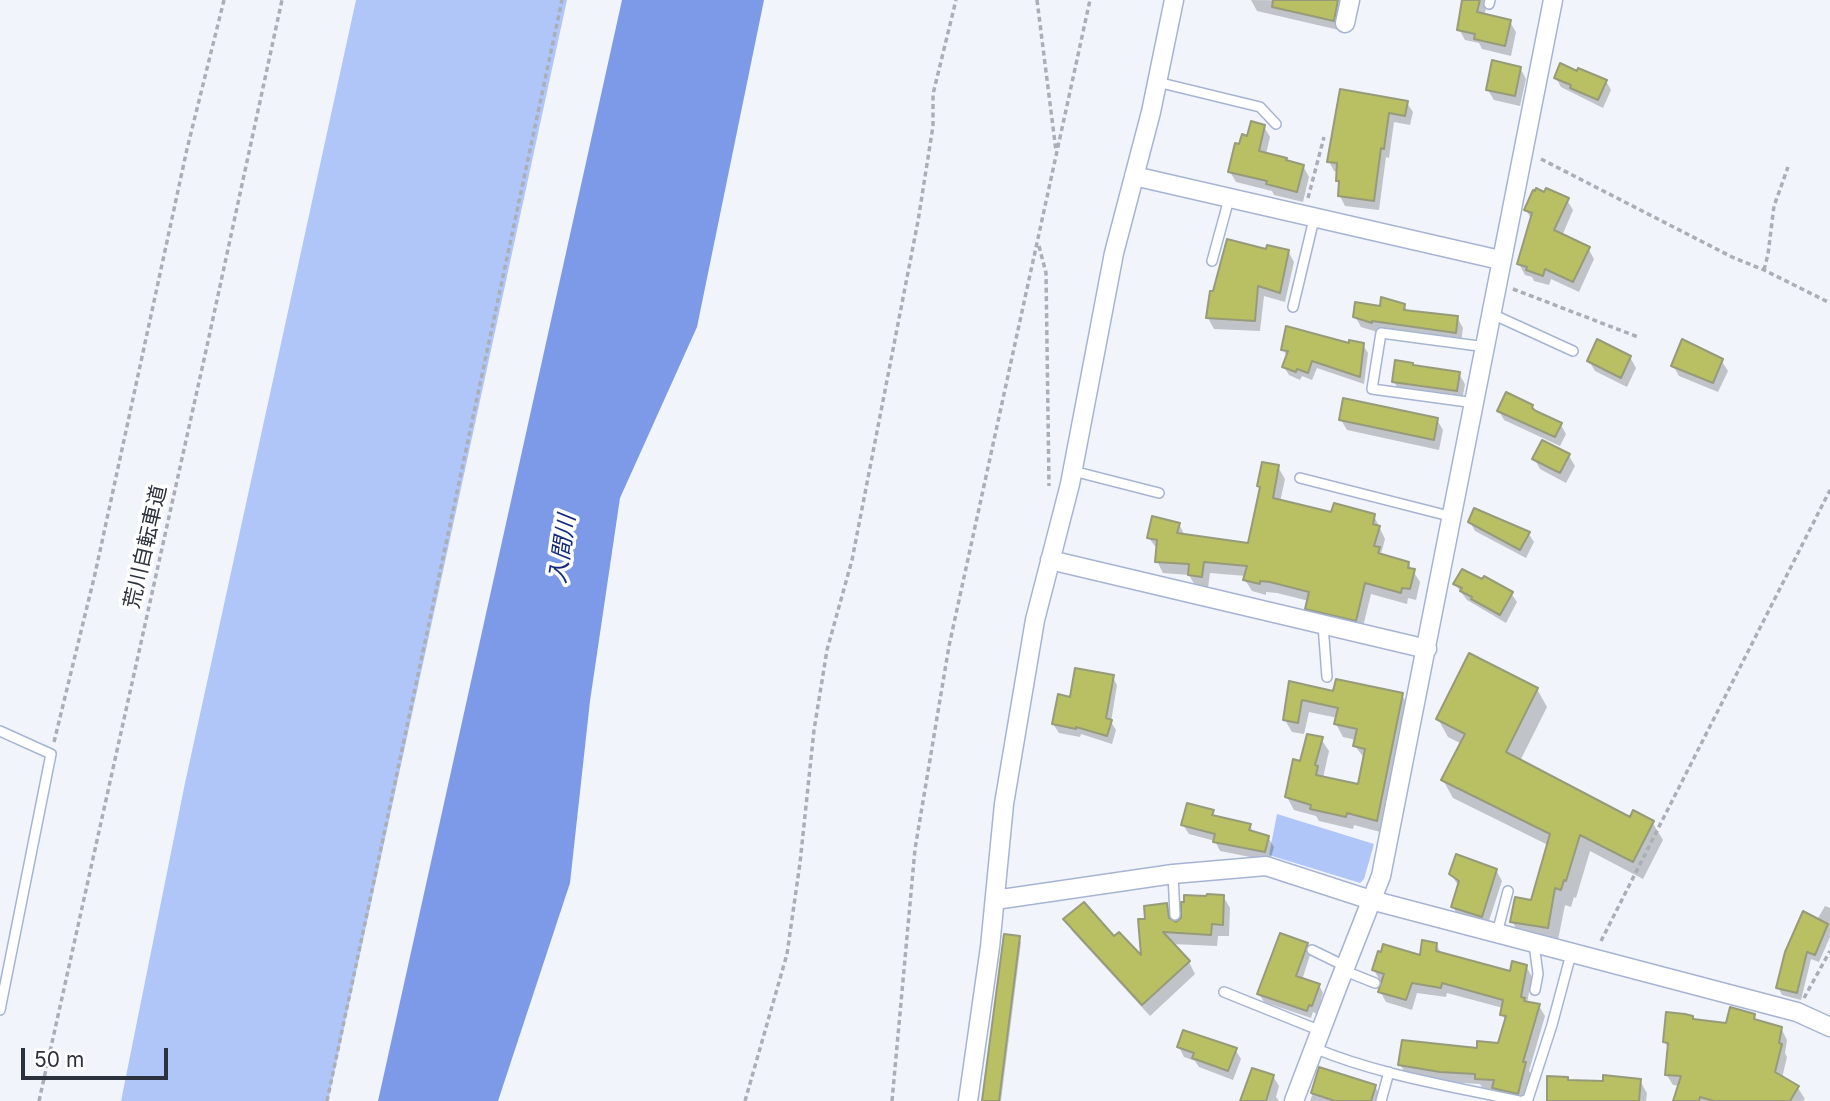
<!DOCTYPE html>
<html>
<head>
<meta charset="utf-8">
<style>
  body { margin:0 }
  #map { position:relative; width:1830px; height:1101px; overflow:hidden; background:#f1f4fb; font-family:Inter,sans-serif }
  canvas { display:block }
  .scale { position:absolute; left:21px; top:1048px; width:147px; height:32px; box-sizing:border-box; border:4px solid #2c313e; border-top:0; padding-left:9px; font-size:21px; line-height:24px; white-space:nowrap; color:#2c313e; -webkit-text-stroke:5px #fff; paint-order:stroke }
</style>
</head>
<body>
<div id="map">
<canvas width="1830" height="1101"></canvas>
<div class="scale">50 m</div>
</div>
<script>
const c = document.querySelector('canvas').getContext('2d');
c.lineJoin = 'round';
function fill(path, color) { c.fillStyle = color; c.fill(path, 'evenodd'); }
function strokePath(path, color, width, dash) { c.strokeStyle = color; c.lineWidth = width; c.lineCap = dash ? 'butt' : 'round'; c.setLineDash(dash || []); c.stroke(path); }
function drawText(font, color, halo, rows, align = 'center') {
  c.font = font + ' Inter,"Noto Sans JP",sans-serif'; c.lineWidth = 7; c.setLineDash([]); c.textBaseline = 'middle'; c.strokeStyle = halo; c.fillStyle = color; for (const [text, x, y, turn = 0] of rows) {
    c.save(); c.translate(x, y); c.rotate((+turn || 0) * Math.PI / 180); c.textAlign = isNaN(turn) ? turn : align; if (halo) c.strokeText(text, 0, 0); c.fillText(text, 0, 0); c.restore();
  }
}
const green = new Path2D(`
  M356 0H567L328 1101H121L185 783Z
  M1277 814 1374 844 1364 879 1360 883 1269 855Z`);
const water = new Path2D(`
  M622 0H764L697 327 620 498 590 701 570 883 498 1101H378Z`);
const shadow = new Path2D(`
  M1251 0 1337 1 1343 11 1339 30 1257 11Z
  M1464 0H1484L1487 5 1484 16 1510 22 1516 32 1511 56 1482 49 1479 43 1465 40 1459 29Z
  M1520 68 1526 79 1520 106 1494 100 1488 90Z
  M1556 78 1606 81 1611 90 1603 108 1561 87Z
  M1341 91 1407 103 1413 112 1410 125 1394 122 1389 158 1386 157 1379 210 1345 206 1340 196 1338 172 1334 171 1329 161Z
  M1264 127 1270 137 1266 154 1303 166 1309 177 1303 202 1274 195 1272 191 1236 182 1230 172 1241 146Z
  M1567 200 1573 210 1562 236 1588 248 1594 259 1579 292 1551 279 1549 285 1534 281 1532 277 1525 275 1519 264 1532 220 1526 210Z
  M1267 251H1288L1294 262 1285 302 1264 296 1260 331 1214 329 1208 318Z
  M1404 305 1408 312 1457 317 1463 328 1461 342 1377 332 1361 327 1355 316 1381 308Z
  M1363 345 1368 353 1364 384 1317 368 1312 380 1302 376 1300 380 1289 375 1284 367 1287 357 1283 349Z
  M1630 357 1636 368 1627 387 1595 371 1589 361Z
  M1721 360 1728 371 1718 392 1679 376 1673 365Z
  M1414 367 1459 374 1465 384 1462 401 1400 392 1394 382Z
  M1532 406 1534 411 1561 425 1566 434 1560 446 1504 420 1499 411Z
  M1341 420H1437L1443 430 1439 450 1347 430Z
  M1569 456 1575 466 1566 483 1540 469 1534 458Z
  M1278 467 1285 479 1280 502 1332 514 1374 516 1385 539 1381 554 1383 557 1408 563 1420 582 1416 600 1408 598 1407 604 1371 594 1362 631 1314 620 1307 608 1309 601 1277 593 1266 592V595L1252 591 1245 580 1246 576 1210 573 1208 588 1196 587 1189 575 1163 573 1157 561 1158 550 1148 537 1179 524 1185 536 1250 545 1261 490 1259 486Z
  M1501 519 1528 533 1534 542 1526 558 1475 531 1470 522 1500 521Z
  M1455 584 1511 593 1517 602 1506 623 1467 600Z
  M1112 676 1117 685 1111 722 1116 730 1112 744 1081 734 1080 737 1059 733 1053 724 1072 699Z
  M1290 683 1335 693 1402 695 1409 707 1384 833 1354 825 1353 829 1319 821 1316 816 1294 810 1287 797 1302 764 1321 739 1329 751 1323 778 1360 786 1365 759 1355 746 1356 740 1343 737 1336 724 1338 718 1309 712 1304 734 1292 732 1285 720Z
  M1537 689 1547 707 1520 761 1630 819 1652 822 1663 840 1643 879 1590 851 1576 898 1574 897 1571 907 1565 905 1557 945 1522 939 1512 921 1532 902 1548 845 1453 798 1443 780 1462 744 1448 737 1438 719Z
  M1213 811 1216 817 1250 826 1254 833 1268 837 1274 847 1270 861 1220 851 1215 841 1189 834 1183 825Z
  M1496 870 1502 881 1487 927 1459 918 1453 907 1459 887 1451 874Z
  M1223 896 1230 908 1229 936H1218L1217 946 1171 944 1189 962 1195 974 1150 1016 1073 932 1066 920 1114 939 1143 960 1146 920 1166 905 1176 924Z
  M1825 906 1830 908V937L1819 962 1811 959 1801 1000 1782 995 1778 987Z
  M1019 938 1021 942 1001 1101H984Z
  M1307 944 1311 952 1302 980 1319 985 1323 993 1317 1014 1313 1012 1311 1018 1264 1002 1259 994Z
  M1436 944 1442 955 1511 973 1526 966 1532 977 1527 1003 1539 1006 1545 1016 1529 1071 1531 1074 1524 1101 1500 1098 1496 1090 1483 1089 1480 1084 1447 1082 1406 1075 1400 1064 1499 1045 1506 1022 1502 1014 1503 1008 1447 993 1446 997 1417 993 1412 1010 1386 1002 1380 991 1383 982 1380 981 1374 970 1421 958Z
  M1754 1015 1758 1022 1781 1028 1787 1040 1785 1053 1787 1057 1782 1078 1798 1088 1805 1099 1803 1101H1675L1680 1086 1673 1085 1666 1074 1669 1049 1665 1042 1692 1018 1694 1021 1727 1025Z
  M1179 1047 1235 1049 1241 1059 1233 1080 1199 1067 1195 1061 1184 1057Z
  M1321 1070 1375 1086 1380 1096 1379 1101H1310Z
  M1273 1076 1279 1086 1276 1097 1279 1101H1243Z
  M1640 1081 1647 1093 1646 1101H1549L1569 1082Z`);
const building = new Path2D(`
  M1273 0H1338L1334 21 1272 7Z
  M1462 0H1480L1477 12 1511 20 1505 46 1474 39 1475 34 1457 30Z
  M1492 60 1521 67 1515 96 1486 90Z
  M1560 63 1577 71 1578 68 1607 80 1598 100 1570 88 1571 85 1554 78Z
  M1340 89 1408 101 1405 116 1389 113 1384 149 1381 148 1374 201 1338 196 1339 181H1336L1337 163 1327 162Z
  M1251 121 1265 125 1259 151 1287 158 1286 160 1304 165 1297 192 1266 184 1267 181 1228 172 1235 143 1239 144 1242 134 1247 136Z
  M1536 188 1544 192 1546 188 1569 198 1554 230 1590 247 1573 282 1545 269 1543 276 1526 270 1527 267 1517 264 1532 213 1524 210 1533 190 1535 191Z
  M1227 239 1266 249 1267 245 1289 250 1280 293 1258 286 1255 321 1206 318 1210 291H1213Z
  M1381 297 1405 304 1404 310 1458 316 1456 333 1372 321V323L1353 317 1355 302 1380 306Z
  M1286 326 1349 343V340L1364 343 1360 377 1312 361 1308 373 1297 369 1296 372 1282 367 1288 351 1281 350Z
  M1597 339 1631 356 1621 378 1587 361Z
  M1682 339 1723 359 1713 383 1671 366Z
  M1395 360 1413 363V365L1460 372 1457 391 1392 382Z
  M1506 392 1533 405 1532 408 1536 411 1562 423 1555 437 1497 411Z
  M1343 398 1438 418 1434 440 1339 420Z
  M1542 440 1570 454 1560 473 1532 459Z
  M1262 462 1279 465 1273 498 1331 512 1334 503 1375 514 1373 524 1380 526 1374 546 1380 547 1378 553 1409 562 1408 568 1415 569 1410 589 1402 588 1401 593 1365 583 1356 621 1305 609 1309 592 1270 582 1260 581V584L1243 580 1247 566 1204 562 1202 577 1188 575 1189 564 1155 562 1157 540 1147 538 1152 516 1180 523 1177 533 1248 543 1260 487 1257 486Z
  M1474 508 1530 532 1520 550 1468 522Z
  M1462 569 1482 579 1484 576 1513 592 1500 615 1471 599 1472 597 1460 591 1462 588 1453 584Z
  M1469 653 1538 688 1506 752 1630 817 1633 810 1654 821 1633 862 1580 835 1566 881 1564 880 1561 890 1555 888 1548 928 1510 922 1515 897 1531 900 1550 834 1441 780 1465 734 1436 719Z
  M1075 668 1114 675 1106 718 1112 720 1107 736 1076 727V729L1052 724 1058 694 1070 697Z
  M1336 679 1403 693 1377 821 1347 813 1346 817 1310 809 1311 805 1285 797 1293 759 1300 761 1307 734 1323 737 1315 765 1318 766 1316 775 1358 784 1365 749 1353 746 1357 729 1334 724 1338 708 1302 700 1298 723 1283 720 1289 681 1333 691Z
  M1187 803 1214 810 1212 815 1251 824 1249 830 1269 836 1265 852 1213 842 1215 834 1181 825Z
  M1456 854 1497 869 1482 917 1451 907 1459 881 1449 874Z
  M1207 894 1224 895 1223 925 1212 924 1211 935 1163 932 1190 961 1142 1005 1063 919 1084 902 1114 936 1119 932 1141 955 1138 919H1145L1144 906 1167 903 1169 918 1176 922 1181 918V902H1184V895L1206 896Z
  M1803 911 1828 924 1815 955 1807 952 1797 993 1776 988 1785 952Z
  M1280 933 1308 943 1296 976 1320 984 1312 1006 1309 1005 1307 1011 1257 994Z
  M1004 934 1020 936 999 1101H982Z
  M1422 940 1437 943 1436 951 1510 971 1512 961 1527 965 1521 997 1525 998 1524 1001 1540 1004 1523 1062H1526L1518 1094 1492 1088 1494 1080 1475 1079V1074L1440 1072 1398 1065 1402 1040 1477 1048V1041L1498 1043 1506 1016 1500 1015 1503 1000 1442 983 1441 988 1412 983 1406 1000 1378 992 1384 974 1372 970 1378 951 1381 952 1383 944 1420 955Z
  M1730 1007 1755 1014 1754 1019 1782 1027 1779 1043 1782 1044 1775 1072 1799 1086 1790 1101H1714L1700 1097 1699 1101H1673L1681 1076 1665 1075 1668 1043 1663 1042 1666 1012 1685 1014 1693 1016V1019L1726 1023Z
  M1183 1030 1237 1048 1228 1071 1192 1058 1194 1053 1177 1047Z
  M1319 1067 1376 1085 1371 1101H1335L1311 1093Z
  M1252 1068 1274 1075 1266 1101H1240Z
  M1603 1075 1641 1079 1639 1101H1547V1076L1568 1077V1080L1603 1081Z`);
const path = new Path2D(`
  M1037 0 1056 151
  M1541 159 1732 257 1764 270 1830 303
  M1308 198 1324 137
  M1039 246 1046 273 1049 486
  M1764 270 1768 254 1774 206 1788 167
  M1513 289 1638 337
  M54 742 95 574 187 149 224 0
  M1601 941 1830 490
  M1804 998 1830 951
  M39 1101 207 346 282 0
  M327 1101 562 0
  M745 1101 787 954 800 863 814 730 827 650 852 560 918 221 933 126V94L956 0
  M892 1101 915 849 949 646 1090 0`);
const service = new Path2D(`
  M1489 4 1490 0
  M1157 82 1260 107 1276 124
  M1212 261 1229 199
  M1293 307 1314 219
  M1492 314 1573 351
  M1475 403 1372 389 1381 333 1486 347
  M1073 471 1159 493
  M1300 478 1453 517
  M1323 625 1327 677
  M0 731 51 754 0 1010
  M1173 874 1175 915
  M1497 933 1508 891
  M1534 944 1538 974 1535 990
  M1312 950 1347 967
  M1345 971 1375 983
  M1224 992 1321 1031
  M1314 1048C1379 1075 1451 1086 1519 1101
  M1381 1101 1389 1072
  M1523 1101 1528 1099 1552 1025 1571 954`);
const minor = new Path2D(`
  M1345 23 1350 0
  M1134 176 1500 260
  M1050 560 1427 649
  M995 900 1173 874 1266 866 1371 900 1797 1012 1830 1027
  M968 1101 990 947 1004 804 1035 620 1070 484 1114 253 1151 112 1174 0
  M1294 1101C1322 1026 1351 951 1381 876L1553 0`);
const streetNames = [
  ["荒川自転車道",146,547,-77]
];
const waterNames = [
  ["入間川",563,549,-82]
];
fill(green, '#b0c6f9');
fill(water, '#7c9ae7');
fill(shadow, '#0003');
fill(building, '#b8c063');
strokePath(building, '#979b7a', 2);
strokePath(service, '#a6b4d3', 12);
strokePath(minor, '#a6b4d3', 21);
strokePath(path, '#aaaeb7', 3.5, [5, 3.5]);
strokePath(service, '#fff', 9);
strokePath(minor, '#fff', 18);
drawText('21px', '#2c313e', '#fff', streetNames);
drawText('italic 23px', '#142980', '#fff', waterNames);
</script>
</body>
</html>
